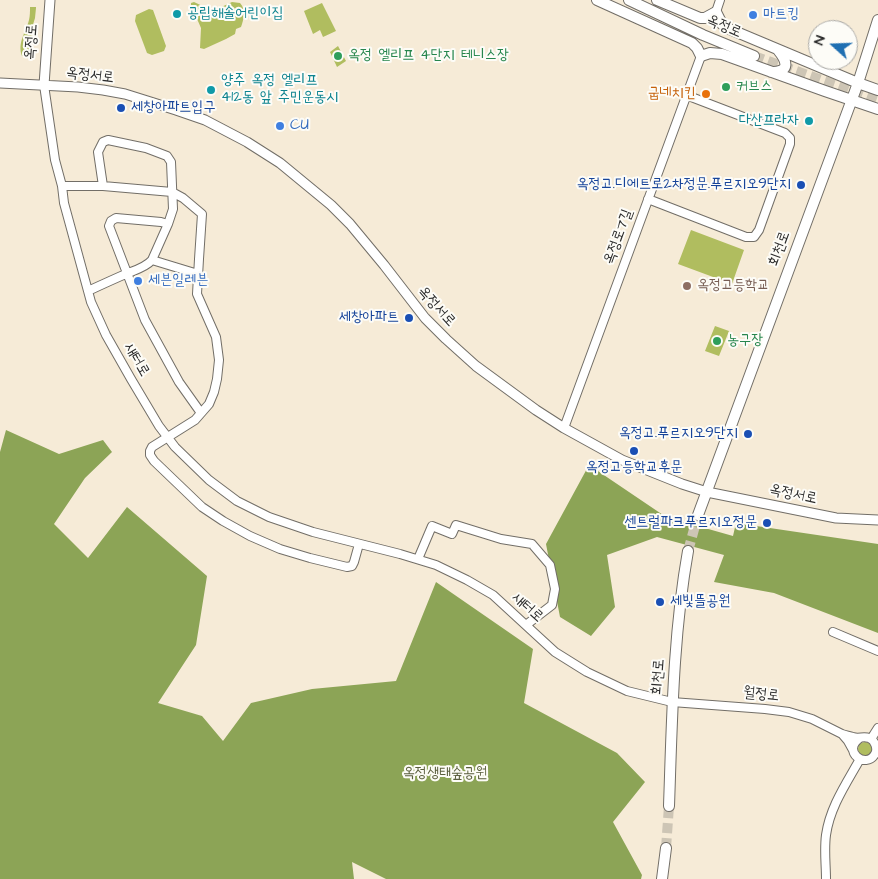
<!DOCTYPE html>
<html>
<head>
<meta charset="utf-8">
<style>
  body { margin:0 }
  #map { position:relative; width:878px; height:879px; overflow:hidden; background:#f6ebd7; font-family:"Architects Daughter",sans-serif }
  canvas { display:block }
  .north { position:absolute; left:808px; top:20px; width:50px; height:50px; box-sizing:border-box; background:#fdfcf7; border:1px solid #a9a8a5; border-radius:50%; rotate:290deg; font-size:14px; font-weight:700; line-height:20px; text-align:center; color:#2b2b2b }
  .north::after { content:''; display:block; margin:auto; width:18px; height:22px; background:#1f6fb2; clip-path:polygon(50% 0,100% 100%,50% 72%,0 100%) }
</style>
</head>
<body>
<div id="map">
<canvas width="878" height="879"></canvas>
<div class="north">N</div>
</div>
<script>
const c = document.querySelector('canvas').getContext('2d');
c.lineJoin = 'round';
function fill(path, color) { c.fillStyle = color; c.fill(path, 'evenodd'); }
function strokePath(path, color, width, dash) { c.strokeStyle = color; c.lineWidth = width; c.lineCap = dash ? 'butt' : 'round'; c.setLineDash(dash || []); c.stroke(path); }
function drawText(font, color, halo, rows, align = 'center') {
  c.font = font + ' "Architects Daughter","Poor Story",sans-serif'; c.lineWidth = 4; c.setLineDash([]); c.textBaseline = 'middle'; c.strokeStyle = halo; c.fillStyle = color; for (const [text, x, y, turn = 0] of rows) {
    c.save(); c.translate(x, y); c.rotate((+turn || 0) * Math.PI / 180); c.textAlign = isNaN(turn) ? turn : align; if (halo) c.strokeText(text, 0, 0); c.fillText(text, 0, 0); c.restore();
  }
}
const green = new Path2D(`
  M194 2 213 11 232 2 240 3C246 9 244 19 241 27L236 29 235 34 226 39 204 49 200 48 201 28 191 5V3Z
  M322 3 336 31 323 37 320 30 313 34 304 11Z
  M30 7H36V8L35 18 32 28 30 57 22 56C17 43 26 32 29 20 30 16 30 11 30 7Z
  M149 9 153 10 166 46 164 51 152 55 147 53 135 21 136 15Z
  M338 46 346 61 337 67 330 52Z
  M691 230 744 250 732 284 678 264Z
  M715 326 729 331 719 356 705 351Z
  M858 749a7 7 0 1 1 14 0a7 7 0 1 1-14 0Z`);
const forest = new Path2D(`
  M6 430 59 454 103 440 112 452 85 478 54 524 88 558 127 507 207 576 196 645 158 703 202 716 223 741 251 703 312 689 396 681 436 582 533 649 524 703 617 753 645 782 613 822 642 875 641 879H386L352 862 354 879H0V452Z
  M589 465 666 517 733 536 736 523 878 544V633L774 593 714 582 724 555 657 537 607 555 615 607 591 636 560 617 546 544Z`);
const secondaryTunnel = new Path2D(`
  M754 56 878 100
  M688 551 698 515
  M666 848 669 806`);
const minor = new Path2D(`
  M716 12 720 0
  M44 85 55 160 62 186 64 203 91 302 106 335 131 379 159 426 175 447 209 480 237 501 269 517 313 532 400 554 436 565 467 580 493 595 555 652 587 672 627 691 672 702 765 709 789 712 812 719 842 734
  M62 186H103L172 192 183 198 202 214 199 259 197 294 216 337 219 360 217 379 214 392 209 404 195 420 152 447 150 451V455L154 461 202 507 223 521 250 536 280 549 310 558 347 567 352 566 354 562 359 544
  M103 186 98 152 103 142 108 140 146 148 167 156 171 162 173 209 168 224
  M648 199 746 237H754L759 230 790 144V138L785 133 686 95
  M152 260 198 274
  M88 291C101 285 114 279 128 273 136 270 146 267 152 260L168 224 161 222 116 218 111 221 109 226 145 320 179 382 201 413
  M564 428 701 56
  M418 559 432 526 452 534 456 525 501 539 532 544 550 565 555 589 552 605 526 625
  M833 632 878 651
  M871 739 878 728
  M853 750 848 741 842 734C846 735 849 736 853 737 858 739 864 736 869 738 875 740 878 749 875 754 866 770 841 751 860 738
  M826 879C826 865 824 850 826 835 830 807 846 784 860 759`);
const tertiary = new Path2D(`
  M0 83 78 87 103 90 125 94 176 110 205 120 247 142 280 163 331 205 350 224 384 265 425 318 446 339 476 366 536 410 564 428 622 460 682 484 707 492 836 518 878 520
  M44 85 50 0`);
const secondary = new Path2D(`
  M597 0 692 43 697 48 701 56 710 53 722 54 825 91 878 109
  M629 0 703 35 754 56
  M657 0 700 18H705L716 12 722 24 727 28 858 83 878 90
  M771 72C791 72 787 61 778 50
  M698 515 858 83 878 20
  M669 806C672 721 673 635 688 551
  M662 879 666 848`);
const markers = [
  [177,14,5,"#0f9aa8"],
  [753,15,5,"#3f7fe0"],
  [338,56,5,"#2e9e5b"],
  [726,87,5,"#2e9e5b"],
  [211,90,5,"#0f9aa8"],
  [706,94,5,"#e8710a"],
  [121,108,5,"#1a4fb4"],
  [809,121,5,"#0f9aa8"],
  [280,126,5,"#3f7fe0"],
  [801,185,5,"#1a4fb4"],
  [138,281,5,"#3f7fe0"],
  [687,286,5,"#8d6e63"],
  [409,318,5,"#1a4fb4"],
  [717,341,5,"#2e9e5b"],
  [748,434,5,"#1a4fb4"],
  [634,451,5,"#1a4fb4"],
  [767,523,5,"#1a4fb4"],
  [660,602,5,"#1a4fb4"]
];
const cultureNames = [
  ["공립해솔어린이집",187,14],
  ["양주 옥정 엘리프",221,81],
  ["412동 앞 주민운동시",221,98],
  ["다산프라자",799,121,"right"]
];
const shopNames = [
  ["마트킹",763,15],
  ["CU",290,126],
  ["세븐일레븐",148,281]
];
const streetNames = [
  ["옥정로",724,27,23],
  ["옥정로",32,42,-86],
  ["옥정서로",90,76,7],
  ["옥정로7길",619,237,-70],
  ["회천로",780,249,-70],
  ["옥정서로",436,307,48],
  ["새터로",136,360,60],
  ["옥정서로",793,495,12],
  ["새터로",527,608,42],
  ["회천로",659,677,-86],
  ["월정로",761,695,6]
];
const leisureNames = [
  ["옥정 엘리프 4단지 테니스장",348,56],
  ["커브스",736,87],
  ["농구장",727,341]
];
const foodNames = [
  ["굽네치킨",696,94]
];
const transitNames = [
  ["세창아파트입구",131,108,"left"],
  ["옥정고.디에트로2차정문.푸르지오9단지",791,185],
  ["세창아파트",399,318],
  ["옥정고.푸르지오9단지",738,434],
  ["옥정고등학교후문",634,468,"center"],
  ["센트럴파크푸르지오정문",757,523],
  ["세빛뜰공원",670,602,"left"]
];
const educationNames = [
  ["옥정고등학교",697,286]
];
const parkNames = [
  ["옥정생태숲공원",445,774]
];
fill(green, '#b0bd5f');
fill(forest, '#8ca456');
strokePath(secondaryTunnel, '#cdc5b5', 10, [10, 5]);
strokePath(minor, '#726e67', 10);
strokePath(tertiary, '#726e67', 11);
strokePath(secondary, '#726e67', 12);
strokePath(minor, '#fff', 8);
strokePath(tertiary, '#fff', 9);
strokePath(secondary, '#fff', 10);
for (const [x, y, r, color] of markers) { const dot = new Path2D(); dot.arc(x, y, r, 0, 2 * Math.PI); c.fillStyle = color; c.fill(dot); strokePath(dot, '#fdfcf7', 2); }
drawText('15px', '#0d838f', '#fdfcf7', cultureNames, 'left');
drawText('15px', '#366cbe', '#fdfcf7', shopNames, 'left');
drawText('15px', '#2b2b2b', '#fdfcf7', streetNames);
drawText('15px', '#27864d', '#fdfcf7', leisureNames, 'left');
drawText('15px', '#c56008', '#fdfcf7', foodNames, 'right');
drawText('15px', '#164399', '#fdfcf7', transitNames, 'right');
drawText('15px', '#785e54', '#fdfcf7', educationNames, 'left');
drawText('15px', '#5a5e3d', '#fdfcf7', parkNames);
</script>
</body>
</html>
